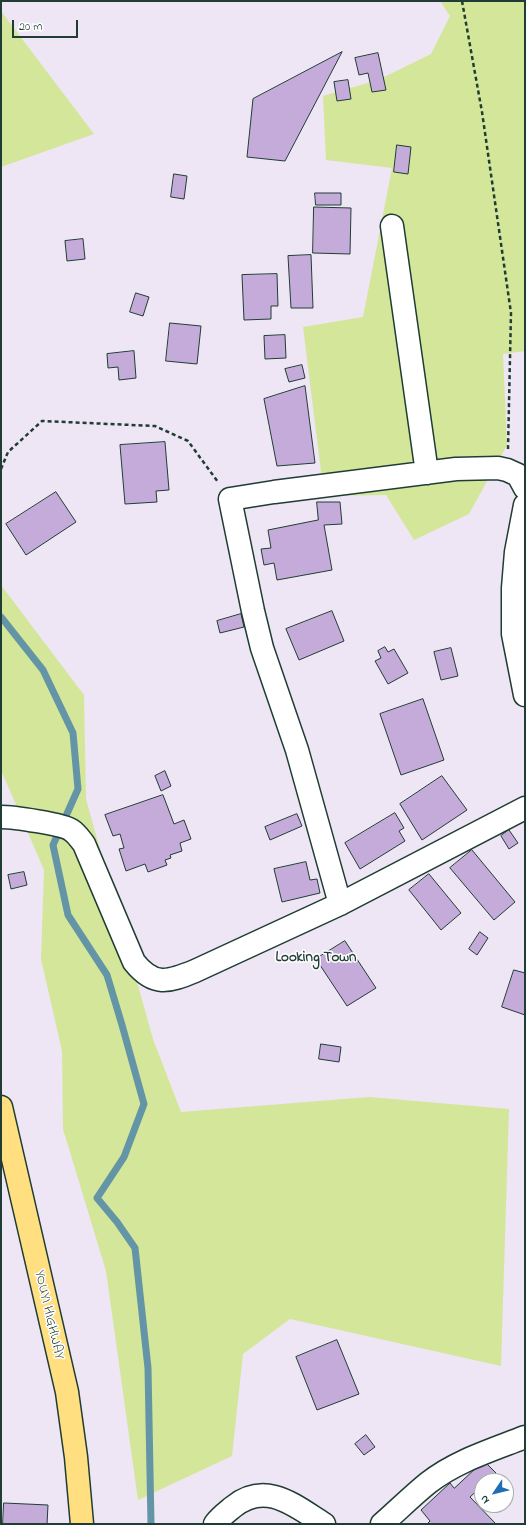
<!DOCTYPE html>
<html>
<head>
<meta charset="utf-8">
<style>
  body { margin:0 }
  #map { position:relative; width:526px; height:1525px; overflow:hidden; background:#eee6f4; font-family:"Indie Flower",sans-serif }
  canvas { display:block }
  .frame { position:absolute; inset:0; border:2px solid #1f3d34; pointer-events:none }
  .north { position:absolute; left:474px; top:1473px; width:40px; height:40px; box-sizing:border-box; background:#fff; border:1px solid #a5b1ae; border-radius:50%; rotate:235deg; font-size:11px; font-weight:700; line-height:16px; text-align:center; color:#1f3d34 }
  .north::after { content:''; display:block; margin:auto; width:14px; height:18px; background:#1f6fb2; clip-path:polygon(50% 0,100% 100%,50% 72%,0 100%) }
  .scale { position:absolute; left:12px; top:20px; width:66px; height:18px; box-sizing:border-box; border:2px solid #1f3d34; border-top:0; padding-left:5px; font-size:12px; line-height:14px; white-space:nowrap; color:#1f3d34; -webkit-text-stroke:3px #fff; paint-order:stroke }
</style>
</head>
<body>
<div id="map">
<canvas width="526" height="1525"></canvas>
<div class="frame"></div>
<div class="north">N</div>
<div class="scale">20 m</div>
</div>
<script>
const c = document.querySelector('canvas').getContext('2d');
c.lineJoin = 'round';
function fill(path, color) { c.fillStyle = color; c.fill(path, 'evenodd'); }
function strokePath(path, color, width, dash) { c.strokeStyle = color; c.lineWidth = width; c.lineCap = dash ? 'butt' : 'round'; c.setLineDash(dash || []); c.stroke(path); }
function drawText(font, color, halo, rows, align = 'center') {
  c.font = font + ' "Indie Flower",sans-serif'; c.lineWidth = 3; c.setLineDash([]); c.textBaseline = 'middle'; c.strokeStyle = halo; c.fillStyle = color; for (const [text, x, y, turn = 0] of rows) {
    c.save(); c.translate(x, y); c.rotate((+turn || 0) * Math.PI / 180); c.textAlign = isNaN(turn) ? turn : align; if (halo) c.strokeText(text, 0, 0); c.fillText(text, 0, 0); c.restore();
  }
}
const green = new Path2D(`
  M440 1H525V351L503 354 507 445 469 514 414 540 386 495 324 496 303 327 363 317 392 168 326 160 323 96 378 80 431 54 450 16Z
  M1 11 94 134 1 167Z
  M1 585 84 695 86 799 153 1039 181 1112 369 1097 509 1109 501 1366 290 1319 243 1354 232 1456 138 1500 106 1271 63 1129 62 1051 41 959 44 870 1 770Z`);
const stream = new Path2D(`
  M1 617 43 670 73 733 78 789 53 845 68 915 107 975 122 1025 144 1104 124 1157 97 1198 117 1222 135 1248 148 1368 151 1524`);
const building = new Path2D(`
  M342 52 285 161 247 157 253 99Z
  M378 53 386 90 372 92 368 73 359 75 355 58Z
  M348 80 351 99 337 101 334 82Z
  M397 145 411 147 408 174 394 172Z
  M174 174 187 176 184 199 171 197Z
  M315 193H341V205H316Z
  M314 207 351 208 350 254 313 253Z
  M83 239 85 259 67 261 65 241Z
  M311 255 313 308H291L288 256Z
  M277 274 278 306H271V319L244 320 242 275Z
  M136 293 149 297 143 316 130 312Z
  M170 323 201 326 197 364 166 361Z
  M285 335 286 358 265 359 264 336Z
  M134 351 136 378 119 380 118 367 108 368 107 354Z
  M302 365 305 378 289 382 285 369Z
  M305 386 315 463 277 466 264 399Z
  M165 442 169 490 156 491 157 502 125 504 120 445Z
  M56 492 76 522 26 555 6 524Z
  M317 502H340L342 524 324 525 332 570 277 580 274 563 264 565 261 549 271 548 268 530 318 520Z
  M332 611 344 641 299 660 286 629Z
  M241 614 244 627 220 633 217 621Z
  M385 647 388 652 394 649 408 673 388 684 375 661 381 658 378 651Z
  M451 648 458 676 441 680 434 652Z
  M423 699 444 760 401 775 380 714Z
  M165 771 171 786 161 791 155 776Z
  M442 776 467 810 422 840 400 804Z
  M163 795 174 824 184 820 191 839 180 843 182 851 170 855 171 858 165 860 167 865 148 872 145 864 126 871 119 849 124 848 120 834 113 836 105 815Z
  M395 813 404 828 399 831 405 841 360 869 345 843Z
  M297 814 302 826 270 840 265 827Z
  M509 830 518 843 509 849 501 836Z
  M472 850 515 902 494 920 450 868Z
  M306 862 310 880 317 879 320 893 282 902 274 869Z
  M24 872 27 885 11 889 8 875Z
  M429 874 461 913 441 930 409 890Z
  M480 932 488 938 477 955 469 949Z
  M345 941 376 988 347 1006 316 959Z
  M514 970 525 973V1015L502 1007Z
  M321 1044 341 1047 339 1062 319 1059Z
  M337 1340 359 1394 317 1410 296 1357Z
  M366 1435 375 1447 364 1455 355 1444Z
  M484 1461 496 1473 487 1481H482V1486L470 1497 496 1524H427L430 1521 421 1510 450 1483 454 1488Z
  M4 1503 48 1505 47 1524H3Z`);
const path = new Path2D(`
  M462 1 482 112 511 313 508 449
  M1 469 8 452 42 421 155 426 188 441 218 482`);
const minor = new Path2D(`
  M392 226 427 473
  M525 505 516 552 513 588V634L525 695
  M1 817C12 817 64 824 71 830 76 833 80 839 84 844L134 962C154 987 168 982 195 971L340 904 525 808
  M340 904 297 750 262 648 253 611 230 499 274 492 456 469 498 468 507 470 518 475 525 488
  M215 1524C220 1517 227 1512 233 1507 266 1480 295 1506 324 1524
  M382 1524C398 1510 412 1496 428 1483 456 1461 492 1450 525 1437`);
const primary = new Path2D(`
  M1 1107 67 1392 76 1457 82 1524`);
const streetNames = [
  ["YOUYI HIGHWAY",48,1315,77]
];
const neighbourhoodNames = [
  ["Looking Town",316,959]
];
fill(green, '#d4e69a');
strokePath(stream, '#6395a6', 7);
fill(building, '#c5abd9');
strokePath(building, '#1f3d34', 1);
strokePath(minor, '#1f3d34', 25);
strokePath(primary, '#1f3d34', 25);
strokePath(path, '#1f3d34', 2.5, [4, 3]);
strokePath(minor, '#fff', 22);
strokePath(primary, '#ffdf80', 22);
drawText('14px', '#1f3d34', '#fff', streetNames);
drawText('bold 15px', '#1f3d34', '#fff', neighbourhoodNames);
</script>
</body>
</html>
